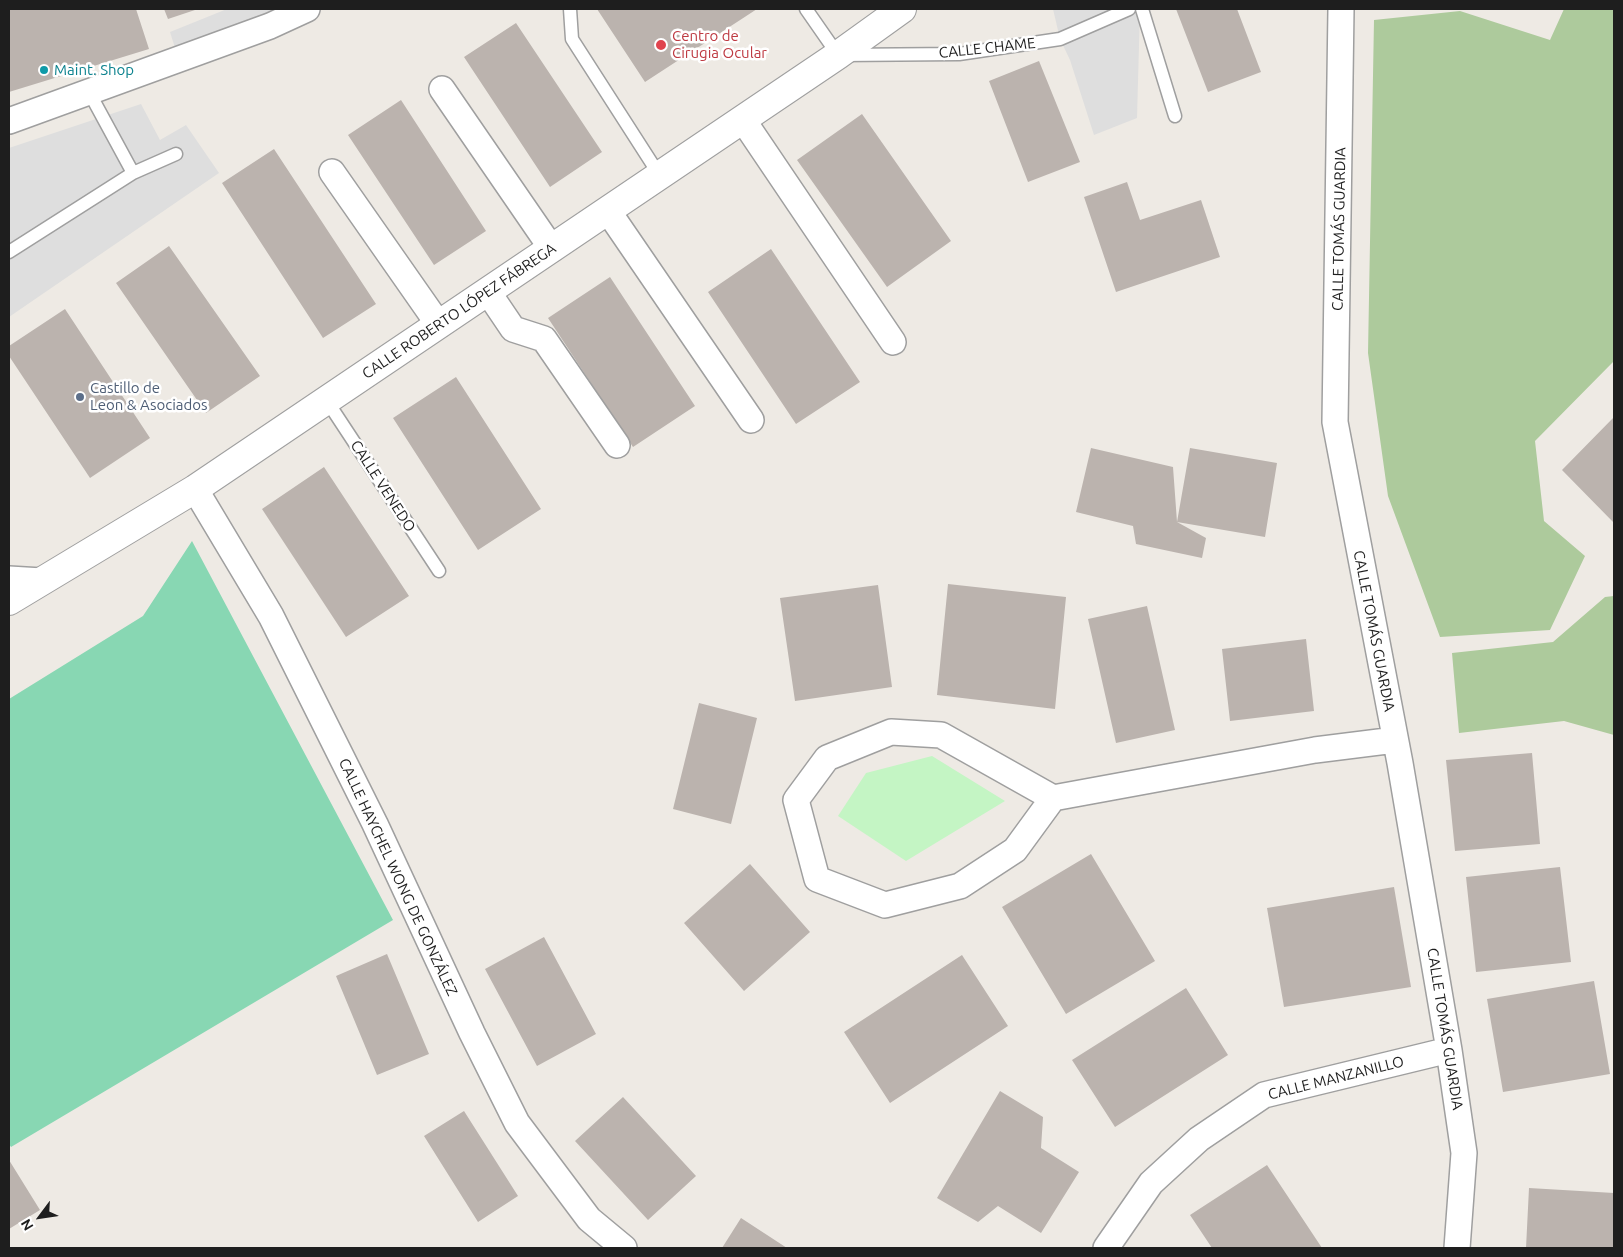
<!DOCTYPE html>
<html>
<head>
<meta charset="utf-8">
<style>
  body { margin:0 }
  #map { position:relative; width:1623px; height:1257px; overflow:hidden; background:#eeeae4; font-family:Ubuntu,sans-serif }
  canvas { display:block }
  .frame { position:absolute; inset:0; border:10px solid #1e1e1e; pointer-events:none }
  .north { position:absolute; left:15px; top:1192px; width:50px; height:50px; -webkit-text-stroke:4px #fff; paint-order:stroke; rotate:239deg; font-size:14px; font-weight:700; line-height:20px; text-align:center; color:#1e1e1e }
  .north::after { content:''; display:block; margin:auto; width:18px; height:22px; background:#1e1e1e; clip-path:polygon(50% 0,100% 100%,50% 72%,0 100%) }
</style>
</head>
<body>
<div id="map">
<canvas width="1623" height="1257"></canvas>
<div class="frame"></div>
<div class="north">N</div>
</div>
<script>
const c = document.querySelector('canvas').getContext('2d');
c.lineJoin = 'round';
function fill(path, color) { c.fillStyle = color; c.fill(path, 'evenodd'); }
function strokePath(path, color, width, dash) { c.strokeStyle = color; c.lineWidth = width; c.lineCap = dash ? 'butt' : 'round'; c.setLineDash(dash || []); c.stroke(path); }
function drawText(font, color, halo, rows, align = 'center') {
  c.font = font + ' Ubuntu,sans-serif'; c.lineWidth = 5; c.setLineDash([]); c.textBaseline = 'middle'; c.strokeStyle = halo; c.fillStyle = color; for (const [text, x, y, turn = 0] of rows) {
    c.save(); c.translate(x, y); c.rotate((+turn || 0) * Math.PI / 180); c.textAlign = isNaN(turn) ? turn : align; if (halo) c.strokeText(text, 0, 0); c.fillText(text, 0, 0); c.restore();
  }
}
const forest = new Path2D(`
  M1564 9H1614V361L1535 441 1544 521 1585 556 1550 630 1440 637 1388 496 1368 353 1374 20 1460 11 1550 40Z
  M1614 596V735L1564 721 1459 733 1452 653 1553 642 1605 597Z`);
const park = new Path2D(`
  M932 756 1005 801 906 861 838 816 866 773Z`);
const pitch = new Path2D(`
  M192 541 393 920 11 1147 9 1144V699L143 616Z`);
const parking = new Path2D(`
  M227 9H280L176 51 170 32Z
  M1053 9H1140L1137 118 1094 135 1070 60 1060 39Z
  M141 104 160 140 186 125 219 173 9 317V148Z`);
const building = new Path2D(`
  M9 9H136L149 49 9 92Z
  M164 9H198L168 19Z
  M597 9H757L645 82Z
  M1176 9H1237L1261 72 1208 92Z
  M516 23 602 152 550 187 464 57Z
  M1039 61 1080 162 1028 182 989 81Z
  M401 100 486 231 434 265 348 135Z
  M862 114 951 241 887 287 797 160Z
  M274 149 376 304 323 338 222 183Z
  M1127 182 1140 220 1201 200 1220 257 1116 292 1084 197Z
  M169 246 260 376 206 413 116 283Z
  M771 249 860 382 796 424 708 292Z
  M610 277 695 406 633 447 548 318Z
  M65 309 150 438 90 478 9 356V346Z
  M456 377 541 509 478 550 393 418Z
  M1614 417V523L1562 470Z
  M1091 448 1173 467 1177 522 1206 538 1202 558 1136 544 1133 526 1076 512Z
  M1190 448 1277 463 1265 537 1177 522Z
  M324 467 409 596 346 637 262 509Z
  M948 584 1066 597 1055 709 937 695Z
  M878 585 892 687 795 701 780 598Z
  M1147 606 1175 730 1116 743 1088 619Z
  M1306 639 1314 711 1230 721 1222 649Z
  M699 703 757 718 731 824 673 809Z
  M1532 753 1540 844 1455 851 1446 760Z
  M1091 854 1155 961 1066 1014 1002 907Z
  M750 864 810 932 744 991 684 923Z
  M1560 867 1571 962 1476 972 1466 877Z
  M1394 887 1411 987 1284 1007 1267 908Z
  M544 937 596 1034 537 1066 485 969Z
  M387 954 429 1054 377 1075 336 976Z
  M962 955 1008 1026 890 1103 844 1032Z
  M1594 981 1610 1074 1503 1092 1487 999Z
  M1186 988 1228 1055 1115 1127 1072 1060Z
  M1000 1091 1043 1117 1041 1148 1079 1172 1041 1233 998 1206 978 1222 937 1198Z
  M623 1097 696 1176 648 1220 575 1141Z
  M464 1111 518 1196 478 1222 424 1136Z
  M9 1160 40 1210 9 1229Z
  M1267 1165 1322 1248H1212L1190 1215Z
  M1529 1188 1614 1193V1248H1526Z
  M741 1218 787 1248H722Z`);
const service = new Path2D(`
  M570 9 572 39 660 176
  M806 9 838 55 959 54 1060 39 1129 9
  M1142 9 1175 116
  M89 92 133 173
  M9 252 133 173 176 154
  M327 401 439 571`);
const minor = new Path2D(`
  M1341 9 1335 422 1400 763 1449 1050 1464 1153 1457 1248
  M442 89 552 249
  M743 120 893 342
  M9 121 270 26 307 9
  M332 172 439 325
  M608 211 751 420
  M488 292 513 329 544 339 617 445
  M195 489 271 616 375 824 472 1033 517 1123 589 1219 624 1248
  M9 579 42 581
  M1053 798 941 735 891 732 827 758 796 800 817 879 885 905 960 886 1015 850 1053 798 1315 750 1395 740
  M1106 1248 1151 1183 1199 1139 1264 1095 1449 1050`);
const tertiary = new Path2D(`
  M9 601 195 489 838 55 902 9`);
const markers = [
  [661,45,6,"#e0444e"],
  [44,70,5,"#0f9aa8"],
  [80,397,5,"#5c6f8a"]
];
const healthNames = [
  ["Centro de",672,36],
  ["Cirugia Ocular",672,53]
];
const streetNames = [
  ["CALLE CHAME",987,48,-6],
  ["CALLE TOMÁS GUARDIA",1339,229,-89],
  ["CALLE ROBERTO LÓPEZ FÁBREGA",459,311,-34],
  ["CALLE VENEDO",383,486,57],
  ["CALLE TOMÁS GUARDIA",1374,631,79],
  ["CALLE HAYCHEL WONG DE GONZÁLEZ",398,877,65],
  ["CALLE TOMÁS GUARDIA",1445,1029,81],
  ["CALLE MANZANILLO",1336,1078,-14]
];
const cultureNames = [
  ["Maint. Shop",54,70]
];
const serviceNames = [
  ["Castillo de",90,388],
  ["Leon & Asociados",90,405]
];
fill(forest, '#adca9c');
fill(park, '#c4f5c4');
fill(pitch, '#88d7b3');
fill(parking, '#dedede');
fill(building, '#bbb3ae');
strokePath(service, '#9f9f9f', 15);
strokePath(minor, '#9f9f9f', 28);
strokePath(tertiary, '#9f9f9f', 30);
strokePath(service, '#fff', 12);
strokePath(minor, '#fff', 25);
strokePath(tertiary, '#fff', 28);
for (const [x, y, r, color] of markers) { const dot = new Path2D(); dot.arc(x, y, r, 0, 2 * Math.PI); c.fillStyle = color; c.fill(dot); strokePath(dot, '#fff', 2); }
drawText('15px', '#be3a42', '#fff', healthNames, 'left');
drawText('15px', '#1e1e1e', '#fff', streetNames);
drawText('15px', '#0d838f', '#fff', cultureNames, 'left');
drawText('15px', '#4e5e75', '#fff', serviceNames, 'left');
</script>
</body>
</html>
